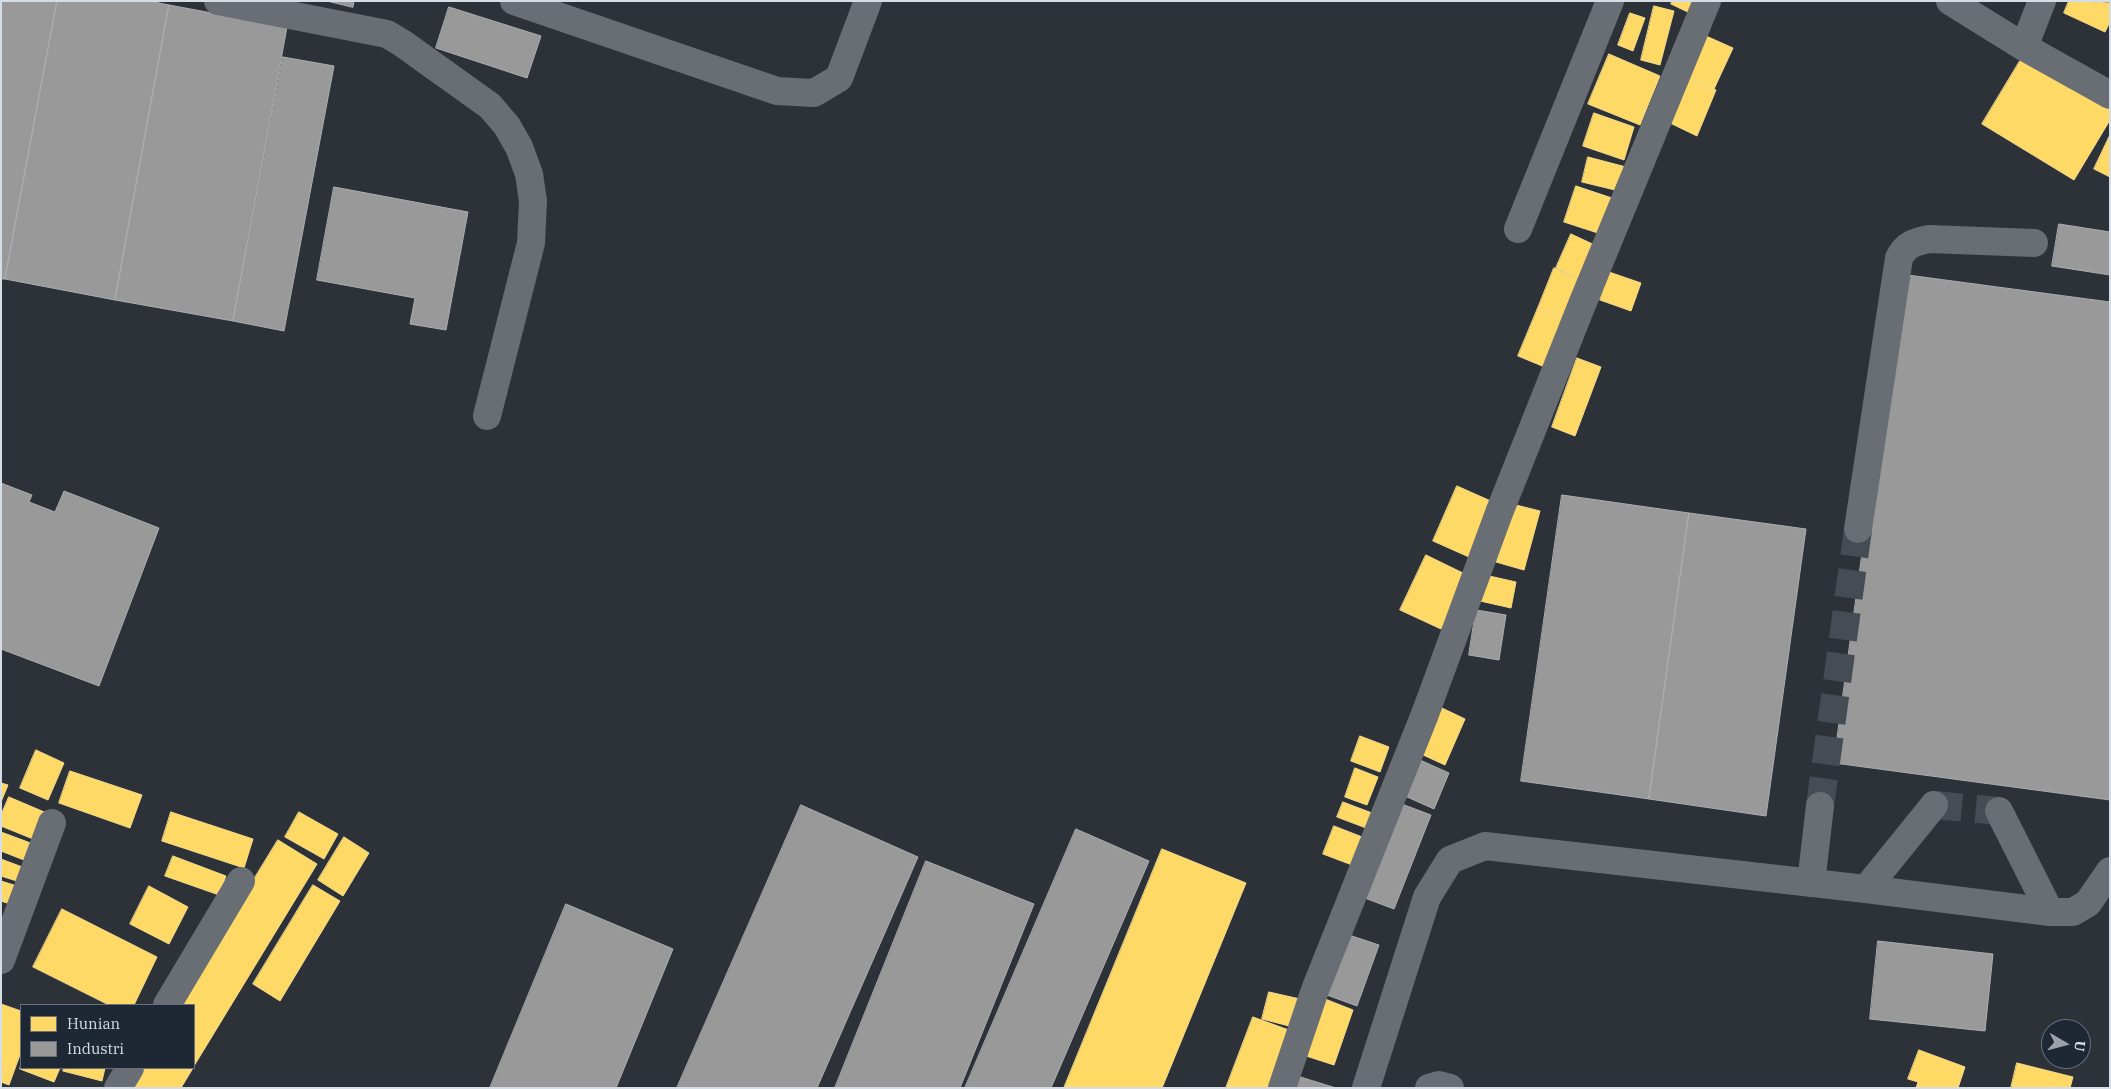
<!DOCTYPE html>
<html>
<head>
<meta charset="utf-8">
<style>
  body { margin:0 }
  #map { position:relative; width:2111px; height:1089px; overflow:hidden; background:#2d3239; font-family:"IBM Plex Serif",serif }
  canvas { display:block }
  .frame { position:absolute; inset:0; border:2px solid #d7dde6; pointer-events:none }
  .legend { position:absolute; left:20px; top:1004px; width:175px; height:65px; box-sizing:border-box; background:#1e2734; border:1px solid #68707b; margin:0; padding:6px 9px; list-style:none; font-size:15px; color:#d7dde6 }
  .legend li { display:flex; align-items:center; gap:10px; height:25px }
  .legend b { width:25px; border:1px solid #68707b }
  .north { position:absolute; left:2041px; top:1019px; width:50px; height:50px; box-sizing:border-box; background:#1e2734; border:1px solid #68707b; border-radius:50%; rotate:98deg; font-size:14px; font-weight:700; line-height:20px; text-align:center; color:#d7dde6 }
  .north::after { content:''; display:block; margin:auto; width:18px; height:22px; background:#9ca1a9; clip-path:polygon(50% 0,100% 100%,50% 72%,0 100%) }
</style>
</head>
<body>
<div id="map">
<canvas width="2111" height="1089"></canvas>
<div class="frame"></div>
<ul class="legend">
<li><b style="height:14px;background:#ffd966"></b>Hunian</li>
<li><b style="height:14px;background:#999"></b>Industri</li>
</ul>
<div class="north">U</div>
</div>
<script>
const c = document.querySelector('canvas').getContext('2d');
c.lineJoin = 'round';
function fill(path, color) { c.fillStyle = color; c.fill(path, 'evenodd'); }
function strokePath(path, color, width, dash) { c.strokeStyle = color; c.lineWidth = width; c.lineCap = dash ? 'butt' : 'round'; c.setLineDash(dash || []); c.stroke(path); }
const homes = new Path2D(`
  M1672 1H1703L1696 16 1671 4Z
  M2069 1 2110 3V22L2105 32 2064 13Z
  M1654 6 1674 11 1660 65 1641 60Z
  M1630 13 1645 18 1633 51 1618 45Z
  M1706 36 1733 48 1714 89 1688 78Z
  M1609 54 1660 76 1640 125 1588 104Z
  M2023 56 2110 109V120L2074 180 1982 124Z
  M1688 78 1716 90 1697 136 1668 122Z
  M1594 113 1634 127 1624 160 1583 146Z
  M2110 135V177L2094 169Z
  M1588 157 1626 167 1619 191 1582 182Z
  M1576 186 1618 200 1607 236 1564 222Z
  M1571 234 1599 247 1583 281 1556 268Z
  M1554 268 1583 281 1567 321 1538 308Z
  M1609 272 1641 283 1631 311 1600 300Z
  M1538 308 1567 321 1547 368 1518 356Z
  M1577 358 1601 367 1575 436 1552 427Z
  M1457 486 1493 502 1469 557 1433 541Z
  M1512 504 1540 511 1524 570 1496 562Z
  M1426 555 1467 575 1441 629 1400 610Z
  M1485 575 1516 582 1511 608 1480 601Z
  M1442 708 1465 719 1445 765 1421 754Z
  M1360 736 1389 747 1380 772 1351 761Z
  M36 750 64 763 48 800 20 788Z
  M1355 768 1378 777 1367 805 1345 797Z
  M70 771 142 795 130 828 59 803Z
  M1 783 8 785 1 802Z
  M9 797 49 814 38 841 1 826V815Z
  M1343 802 1372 813 1366 828 1337 817Z
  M171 812 253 839 244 868 162 841Z
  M299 812 338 834 324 859 285 837Z
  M1334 826 1370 840 1360 868 1323 854Z
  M1 832 36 845 29 862 1 851Z
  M344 837 369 853 343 896 318 880Z
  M278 840 317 864 194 1066V1005H177Z
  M1162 849 1246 883 1162 1088H1064Z
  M173 856 226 876 219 895 165 876Z
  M1 859 25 868 20 882 1 876Z
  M1 881 17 886 10 904 1 901Z
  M313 885 340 901 280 1001 253 984Z
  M149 886 188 907 169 944 130 924Z
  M62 909 157 957 134 1005H109L33 967Z
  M1269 992 1300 999 1293 1027 1262 1019Z
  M1320 997 1353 1010 1334 1065 1300 1054Z
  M1 1004 21 1011V1052L9 1085 1 1082Z
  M1253 1017 1297 1033 1277 1088H1226Z
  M1919 1050 1965 1067 1958 1088H1916L1918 1082 1908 1079Z
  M2017 1063 2073 1077 2070 1088H2011Z
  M21 1065V1068H60L54 1082 20 1069Z
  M64 1068H105L102 1081 63 1071Z
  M139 1068H193L181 1088H127Z`);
const industry = new Path2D(`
  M1 1H57L5 279H1Z
  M57 1H149L169 5 115 300 5 279Z
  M327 1H354L353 7Z
  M169 5 287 27 233 321 115 300Z
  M449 7 541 36 527 78 436 48Z
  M283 57 334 66 284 331 233 321Z
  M334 187 468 212 446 330 410 324 415 298 317 280Z
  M2059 224 2110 232V275L2052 266Z
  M1900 274 2110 302V800L1834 763Z
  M1 483 32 495 29 502 55 512 64 491 159 528 99 686 1 649Z
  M1562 495 1689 513 1649 799 1521 781Z
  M1689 513 1806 529 1766 816 1649 799Z
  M1476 610 1506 615 1499 660 1469 655Z
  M1420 760 1449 773 1434 809 1405 796Z
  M1399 803 1431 815 1394 909 1362 897Z
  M801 805 918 857 817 1088H677Z
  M1076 829 1149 861 1051 1088H965Z
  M926 861 1034 904 960 1088H835Z
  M566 904 673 949 616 1088H490Z
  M1349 935 1379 945 1357 1006 1327 995Z
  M1878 941 1993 954 1985 1031 1870 1019Z
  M1294 1075 1336 1088H1290Z`);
const minorTunnel = new Path2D(`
  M1934 805 1999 811
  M1820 806 1858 529`);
const minor = new Path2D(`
  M218 1 387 34 402 43 490 106 507 126 519 147 529 174 533 201 531 243 487 416
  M514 1 777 91 814 93 839 78 868 1
  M1950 1 2024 47 2110 95
  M2024 47 2042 1
  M1518 229 1610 1
  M1858 529 1899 258C1906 244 1915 242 1929 239L2034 243
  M1999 811 2050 912
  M1811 883 1820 806
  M1866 889 1934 805
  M1 960 52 823
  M167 1005 241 881
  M118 1088 130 1068
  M1282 1088 1315 990 1425 714 1499 513 1583 302 1707 1
  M1366 1088 1427 897 1450 860 1485 846 1866 889 2050 912H2073L2088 903 2110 871
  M1429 1088 1439 1085 1450 1088`);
fill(homes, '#ffd966');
strokePath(homes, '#f3da8c', 1);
fill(industry, '#999');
strokePath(industry, '#acadb0', 1);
strokePath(minorTunnel, '#464c53', 28, [28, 14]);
strokePath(minor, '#696e74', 28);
</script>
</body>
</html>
